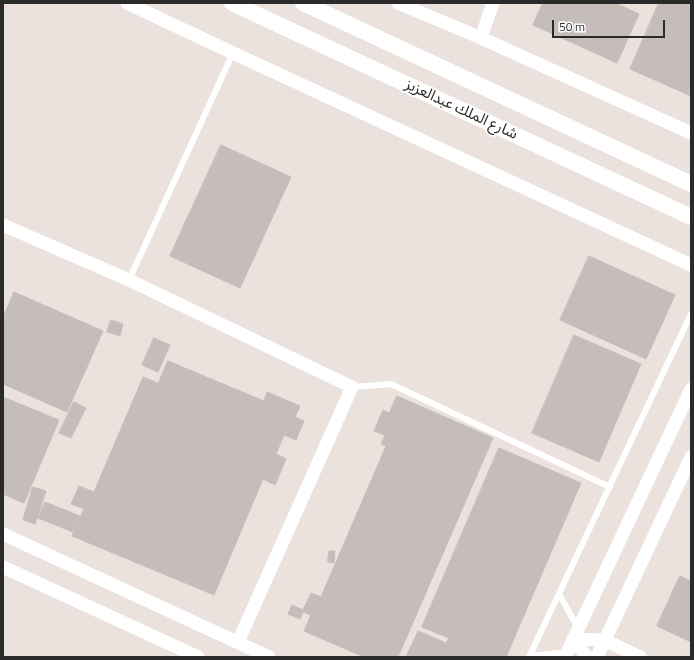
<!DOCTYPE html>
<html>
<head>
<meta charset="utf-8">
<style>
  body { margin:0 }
  #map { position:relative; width:694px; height:660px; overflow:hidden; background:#ebe2de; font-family:"Titillium Web",sans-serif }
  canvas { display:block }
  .frame { position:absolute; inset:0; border:4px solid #2a2a2a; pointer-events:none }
  .scale { position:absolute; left:552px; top:20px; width:113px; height:18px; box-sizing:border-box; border:2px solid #2a2a2a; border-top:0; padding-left:5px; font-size:12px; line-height:14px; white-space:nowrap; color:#2a2a2a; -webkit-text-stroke:3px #fff; paint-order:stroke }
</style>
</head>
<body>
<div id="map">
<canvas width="694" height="660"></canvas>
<div class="frame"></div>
<div class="scale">50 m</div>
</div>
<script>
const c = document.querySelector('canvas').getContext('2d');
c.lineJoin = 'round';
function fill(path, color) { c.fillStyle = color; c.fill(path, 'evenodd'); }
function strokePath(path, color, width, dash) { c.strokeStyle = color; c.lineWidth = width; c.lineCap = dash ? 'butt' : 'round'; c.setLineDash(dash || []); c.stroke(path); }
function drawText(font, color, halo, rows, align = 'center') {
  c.font = font + ' "Titillium Web","Noto Sans Arabic",sans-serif'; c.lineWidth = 3.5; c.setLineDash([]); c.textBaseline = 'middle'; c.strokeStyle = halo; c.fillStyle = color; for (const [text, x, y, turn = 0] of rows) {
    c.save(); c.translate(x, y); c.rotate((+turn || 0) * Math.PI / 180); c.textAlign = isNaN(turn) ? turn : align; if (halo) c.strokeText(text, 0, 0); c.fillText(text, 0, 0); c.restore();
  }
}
const building = new Path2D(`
  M543 3H615L639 14 617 63 533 25Z
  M659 3H691V96L630 69Z
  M221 145 291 177 240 288 170 256Z
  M589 256 675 295 646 359 560 320Z
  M14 292 103 331 67 412 3 384V318Z
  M111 320 123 324 120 336 107 332Z
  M574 335 641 364 599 462 532 433Z
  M154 338 170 345 158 372 142 365Z
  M168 361 264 401 267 392 300 406 295 417 304 421 296 440 284 435 276 454 286 459 275 485 263 479 214 595 72 536 84 509 71 504 79 486 94 492 143 377 158 383Z
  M397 396 493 438 398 657H364L304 631 311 615 303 612 300 619 288 614 292 605 303 610 311 593 321 597 386 446 381 444 385 435 374 431 383 410 389 413Z
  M3 397 59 420 24 503 3 494Z
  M74 402 86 408 71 438 59 433Z
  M499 448 581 483 506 657H406L418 631 446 643 449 638 422 627Z
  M33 487 46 491 35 524 23 520Z
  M45 502 80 516 73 532 38 518Z
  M329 551H335L334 563 328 562Z
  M680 576 691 581V642L657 626Z`);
const service = new Path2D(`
  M129 280 233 53
  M352 387 391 384 610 487
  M559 594 578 628
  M530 656 567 652
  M529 657 691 314`);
const minor = new Path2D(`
  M127 3 233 53 691 265
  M398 3 481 38 691 133
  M481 38 493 3
  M3 225 129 280 352 387 238 642
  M3 534 269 657
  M3 567 198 657
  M573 639 604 640 640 657
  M573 639 587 657
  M565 657 691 389
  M597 657 691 457`);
const tertiary = new Path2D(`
  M232 3 691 217
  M303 3 691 184`);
const streetNames = [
  ["شارع الملك عبدالعزيز",461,110,25]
];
fill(building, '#c4bdb9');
strokePath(building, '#c6bdb8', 1);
strokePath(service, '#fff', 6);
strokePath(minor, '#fff', 13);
strokePath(tertiary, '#fff', 16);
drawText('15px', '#2a2a2a', '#fff', streetNames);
</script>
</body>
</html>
